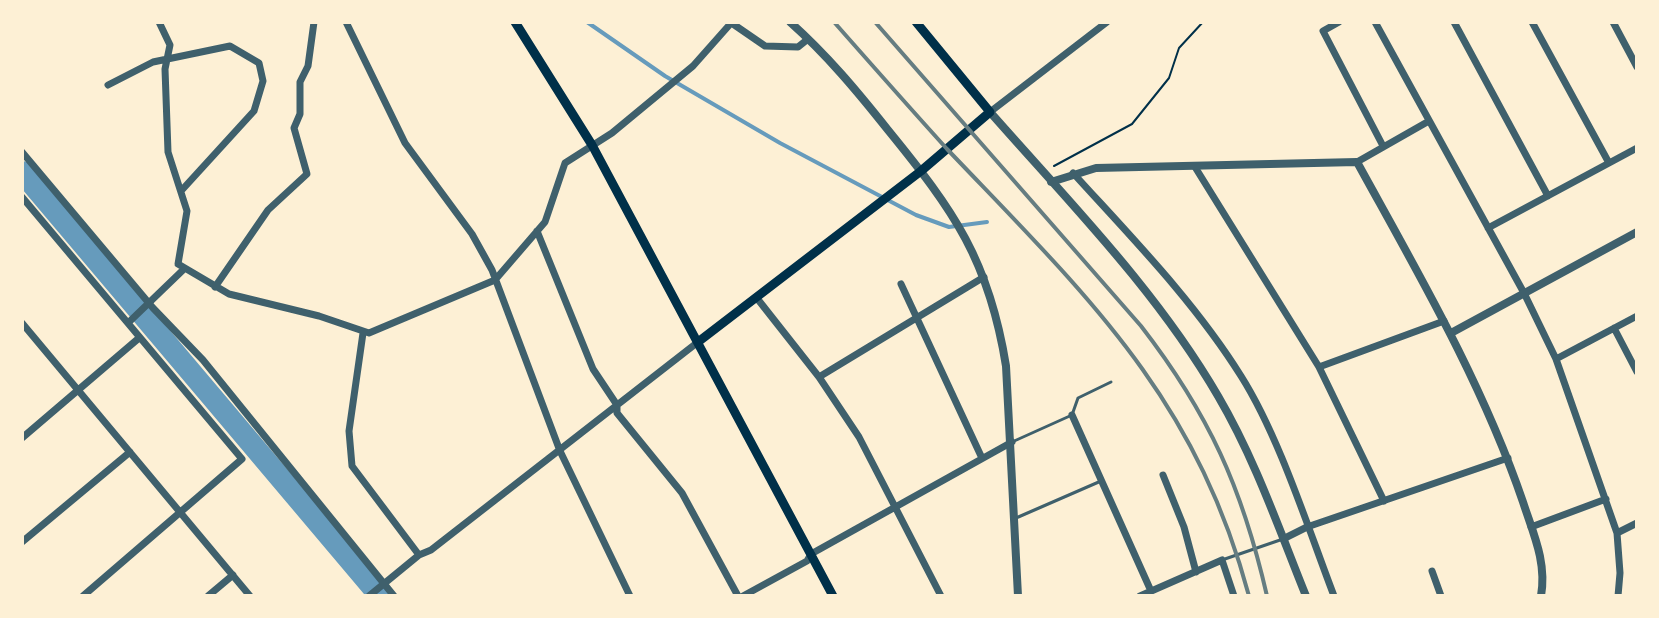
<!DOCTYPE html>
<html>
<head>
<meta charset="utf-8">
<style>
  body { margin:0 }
  #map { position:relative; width:1659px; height:618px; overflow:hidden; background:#fdf0d5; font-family:Signika,sans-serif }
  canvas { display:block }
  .frame { position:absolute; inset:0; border:24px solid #fdf0d5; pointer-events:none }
</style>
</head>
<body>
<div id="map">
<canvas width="1659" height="618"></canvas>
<div class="frame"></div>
</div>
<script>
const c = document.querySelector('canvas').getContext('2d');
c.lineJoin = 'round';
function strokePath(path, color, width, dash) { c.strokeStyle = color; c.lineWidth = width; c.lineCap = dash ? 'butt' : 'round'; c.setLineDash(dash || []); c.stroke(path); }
const stream = new Path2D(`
  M587 22 665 76 780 143 916 215 949 227 987 222`);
const river = new Path2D(`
  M22 172 380 596`);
const path = new Path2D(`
  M1054 166 1132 124 1169 78 1179 48 1203 22`);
const service = new Path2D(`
  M1012 442 1072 415 1078 398 1111 382
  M1016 518 1101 481
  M1222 560 1283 539`);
const minor = new Path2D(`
  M159 22 170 45 165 69 168 152 187 211 178 264 229 294 319 316 369 333 495 280 545 222 565 163 612 133 693 66 732 22
  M346 22 405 143 472 234 492 270 560 451 630 596
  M1339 22 1323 31 1383 146
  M1375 22 1524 293 1556 359 1617 533 1620 573 1618 596
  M1454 22 1548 196
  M1532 22 1609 163
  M1613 22 1637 67
  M733 24 765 46 798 47 808 39
  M108 85 153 62 230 46 259 63 263 81 254 111 181 191
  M990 112 1107 22
  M22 152 153 308 203 360 394 596
  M1357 162 1429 121
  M1195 167 1319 367 1384 501
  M1073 173C1132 238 1194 301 1241 376 1279 436 1308 528 1334 596
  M22 197 242 459 83 596
  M1488 228 1637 148
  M537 231 593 369 617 405V413L682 493 738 596
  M901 284 981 456
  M215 287 268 210 307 174 294 128 300 114V82L308 66 314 22
  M756 297 819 377 859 437 941 596
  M22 323 250 596
  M128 323 183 270
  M1614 328 1637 372
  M363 333 349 431 352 466 419 555
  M1556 359 1637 316
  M1319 367 1444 321
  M819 377 984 277
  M1072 415 1151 591
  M22 438 139 338
  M1163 475 1184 527 1196 572
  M1531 527 1606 499
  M1617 533 1637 523
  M1283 539 1307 527 1508 458
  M22 542 130 452
  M1432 571 1441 596
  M208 596 233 575
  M369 596 419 555 431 550 698 342
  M743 596 807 561 811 554 1012 442
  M1140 596 1222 560 1234 596`);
const tertiary = new Path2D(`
  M790 22C827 55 857 91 888 130 954 211 989 260 1006 366L1018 596
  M990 112C1070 203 1157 291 1218 396 1255 459 1279 529 1306 596
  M1051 182 1096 168 1357 162C1418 273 1482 382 1523 502 1533 533 1547 562 1541 596
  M1451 333 1637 232`);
const secondary = new Path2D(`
  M515 22 592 145 833 596
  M698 342 921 171 990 112 916 22`);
const rail = new Path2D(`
  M834 22C871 64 909 107 947 149 1085 294 1195 395 1249 596
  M875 22 1141 326C1209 414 1242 487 1267 596`);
strokePath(stream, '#669bbc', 4);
strokePath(river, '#669bbc', 22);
strokePath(path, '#003049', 2);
strokePath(service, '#3f606c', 3);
strokePath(minor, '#3f606c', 7);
strokePath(tertiary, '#3f606c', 8);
strokePath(secondary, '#003049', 9);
strokePath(rail, '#657d81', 4);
</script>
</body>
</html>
